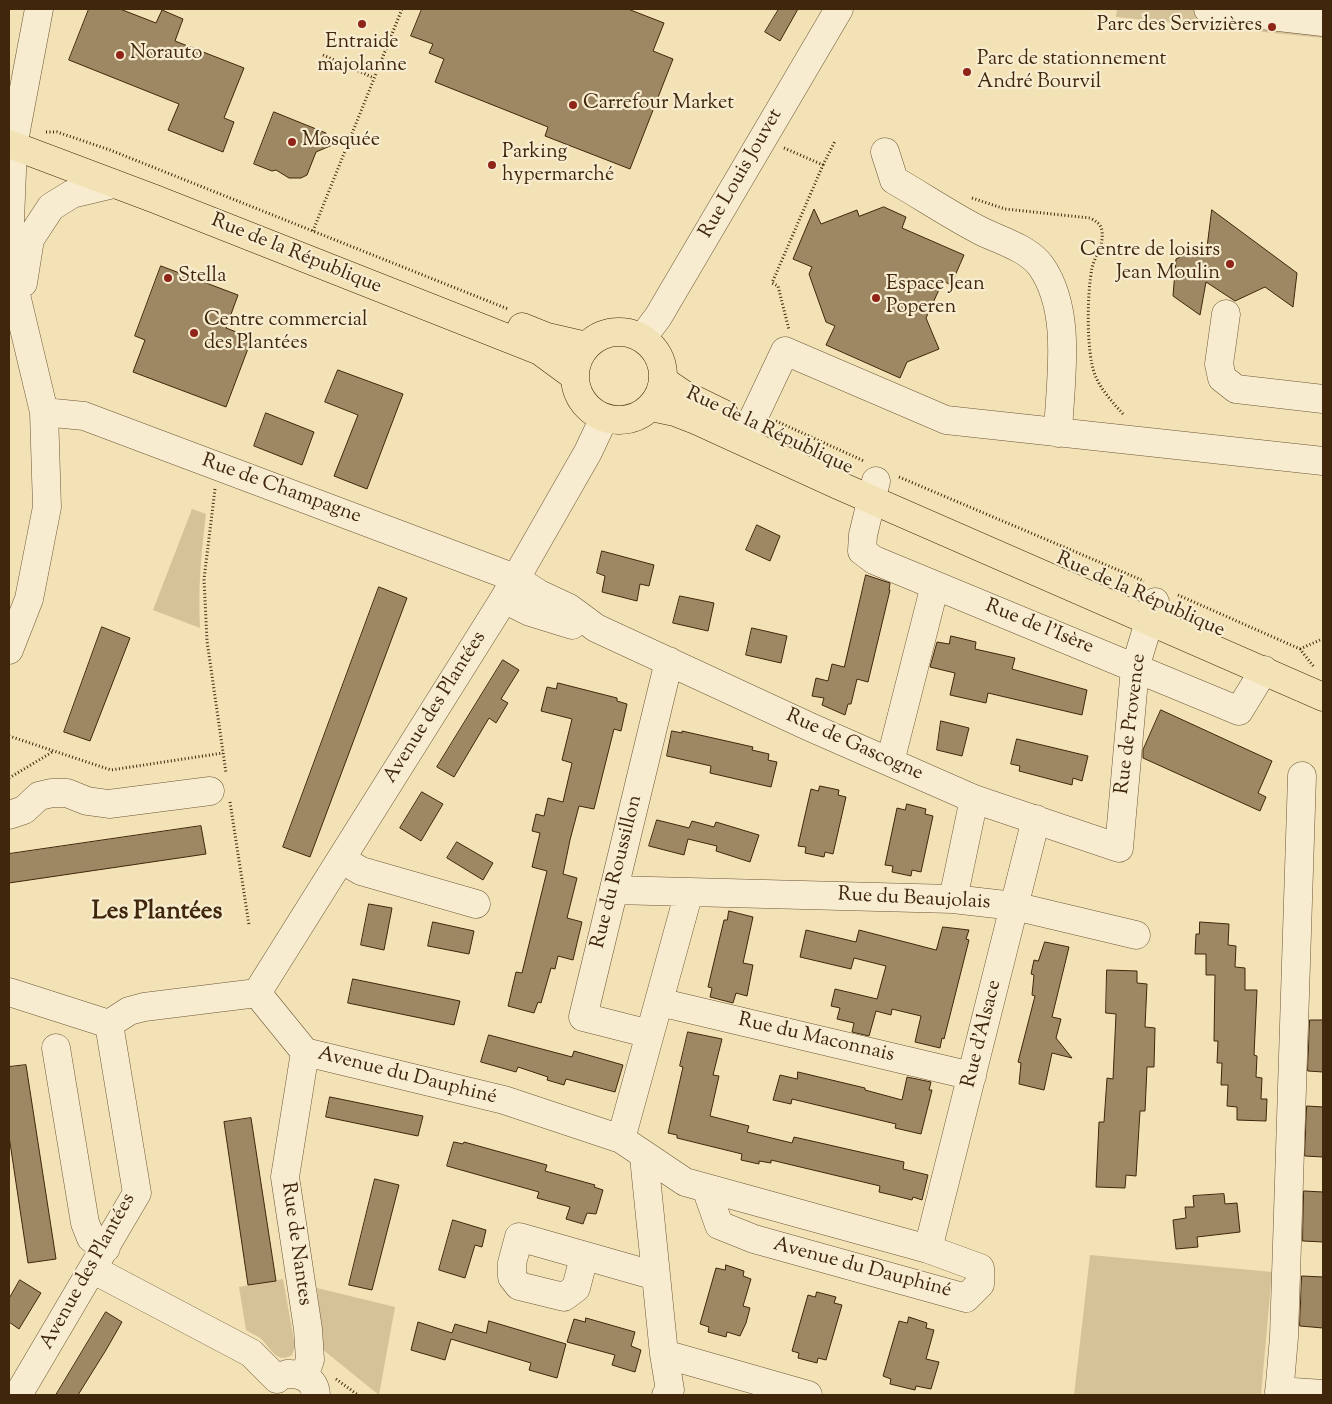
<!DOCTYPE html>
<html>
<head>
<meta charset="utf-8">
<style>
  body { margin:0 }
  #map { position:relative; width:1332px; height:1404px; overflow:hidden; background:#f3e2b5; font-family:"Sorts Mill Goudy",serif }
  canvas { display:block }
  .frame { position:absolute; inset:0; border:10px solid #40260b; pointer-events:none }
</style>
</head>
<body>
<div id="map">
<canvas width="1332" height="1404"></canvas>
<div class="frame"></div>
</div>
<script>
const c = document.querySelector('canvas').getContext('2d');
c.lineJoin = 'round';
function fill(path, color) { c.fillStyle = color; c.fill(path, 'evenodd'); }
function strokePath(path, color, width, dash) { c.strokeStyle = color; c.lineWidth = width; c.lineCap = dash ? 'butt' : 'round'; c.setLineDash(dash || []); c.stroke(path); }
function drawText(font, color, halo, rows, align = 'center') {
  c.font = font + ' "Sorts Mill Goudy",serif'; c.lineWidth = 4.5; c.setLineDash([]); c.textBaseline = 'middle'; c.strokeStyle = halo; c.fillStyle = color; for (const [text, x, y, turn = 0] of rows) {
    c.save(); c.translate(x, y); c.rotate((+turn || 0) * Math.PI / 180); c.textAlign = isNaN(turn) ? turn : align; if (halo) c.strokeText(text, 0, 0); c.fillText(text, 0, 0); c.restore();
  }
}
const green = new Path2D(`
  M1117 9H1323V38L1116 17Z
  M192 509 206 514C201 553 198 589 200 628L153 610Z
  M1090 1255 1272 1272 1261 1395H1074Z
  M283 1279 295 1346 292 1355C276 1365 270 1346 260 1338 256 1335 250 1333 246 1330L239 1287Z
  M317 1288 395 1307 379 1395 322 1349 323 1340Z`);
const building = new Path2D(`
  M89 9H120L156 23 162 10 183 19 175 41 244 68 224 118 234 122 223 152 168 130 179 104 69 60Z
  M422 9H628L664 23 653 51 673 59 630 169 545 136 548 127 435 82 444 59 429 53 433 44 411 36Z
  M779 9H798L780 41 765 32Z
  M274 112 326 133 324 138 337 143 316 152 307 175 301 178H289L276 170 272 171 254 164Z
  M884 207 906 217 902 228 964 255 951 285 943 281 926 318 939 349 907 362 900 378 826 345 835 326 826 322 809 274 812 267 793 259 814 209 821 224 857 210 859 216Z
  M1212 210 1297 273 1293 307 1265 287 1235 301 1206 282 1200 315 1173 296 1176 259 1207 245Z
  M161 266 238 295 226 328 252 338 226 407 133 372 145 340 135 336Z
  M338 370 403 394 367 489 334 476 358 415 325 402Z
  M266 413 314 432 302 465 254 446Z
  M757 525 780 536 770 561 746 550Z
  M602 551 654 565 649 586 640 584 637 601 602 592 605 576 597 573Z
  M866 575 890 583 889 590H890L868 682 857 679 851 704H848L845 715 822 705 824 698 812 696 816 678 828 681 832 664 844 667Z
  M379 587 407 598 310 857 283 847Z
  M680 596 714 603 708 631 673 623Z
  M102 627 130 638 90 741 64 732Z
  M752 628 787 636 781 663 746 655Z
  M951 636 976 642 975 649 1015 658 1012 669 1087 690 1082 715 988 693 986 703 950 695 955 673 930 667 937 642 949 644Z
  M503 660 519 670 501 699 508 703 496 723 489 718 454 777 437 767Z
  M558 683 617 698V701L627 704 621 731 614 729 594 809 579 806 570 840 563 874 577 878 567 918 582 922 573 960 558 956 555 969 551 968 541 1003 538 1002 534 1013 508 1006 516 972 522 973 547 871 532 867 540 833 532 831 536 814 544 816 548 798 563 802 572 763 562 760 572 719 541 711 547 687 556 689Z
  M1161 710 1272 761 1258 793 1266 797 1260 811 1143 758V750Z
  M941 721 969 728 962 756 937 750Z
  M672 731 682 733V731L753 747 752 750 769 754 768 760 777 762 771 787 710 773 711 766 667 756Z
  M1017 739 1088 756 1082 781 1073 778 1072 785 1019 771 1020 766 1011 764Z
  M820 786 839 790 838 795 846 797 833 854 825 852 824 857 805 853 806 847 798 846 811 789 818 791Z
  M422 792 443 804 421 841 400 828Z
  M907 804 926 809 925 814 933 816 921 872 912 870 911 876 892 872 893 866 885 865 897 808 905 810Z
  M657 820 689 828 692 821 714 827 716 822 759 835 750 862 716 851 717 846 688 839 684 855 649 846Z
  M201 826 206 854 9 883V854Z
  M457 842 493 863 483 880 447 858Z
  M369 904 392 908 384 950 361 945Z
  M729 911 753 917 743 963 753 965 747 996 736 993 733 1003 710 997 712 988 708 987 724 920H727Z
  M433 922 474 931 469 954 428 946Z
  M1200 922 1229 924 1228 945 1236 946 1235 967 1245 968V990H1257L1254 1055 1257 1056 1256 1077 1262 1078 1261 1099H1267L1266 1121 1237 1120V1107L1227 1106 1228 1085H1221L1222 1063H1217L1218 1041H1214L1215 975H1206V954H1195L1196 934H1199Z
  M943 927 969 930 966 939 969 940 944 1039 942 1038 940 1048 915 1042 921 1016 892 1009 891 1015 876 1011 869 1036 852 1032 854 1023 837 1019 840 1008 831 1006 835 989 877 999 886 966 854 958 851 969 800 957 806 930 856 942 859 930 936 950Z
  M1045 942 1069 947 1052 1017 1061 1019 1056 1038 1072 1058 1052 1053 1044 1090 1019 1084 1021 1063 1018 1062 1035 996 1032 995 1034 975 1031 974 1034 960 1038 961Z
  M1107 970 1137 971V983L1147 984 1145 1027 1155 1028 1154 1067H1147L1145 1111H1140L1136 1176 1126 1175 1125 1188 1096 1187 1099 1122H1104L1107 1078 1113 1079 1116 1014 1106 1013Z
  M353 979 460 1001 454 1025 348 1003Z
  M1310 1020H1323V1072L1308 1071Z
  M688 1032 722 1039 713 1075 719 1076 710 1116 749 1126 747 1132 792 1143 794 1137 904 1162 903 1169 928 1175 922 1200 913 1197 912 1200 896 1196 879 1192 880 1186 771 1160V1163L759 1161V1164L741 1160 742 1154 677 1138V1135L668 1133 683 1067 680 1066Z
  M489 1035 572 1057 574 1051 623 1065 615 1092 566 1079 564 1085 547 1080 548 1077 518 1067 516 1072 481 1062Z
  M26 1065 56 1259 28 1263 9 1136V1067Z
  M798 1072 865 1088V1090L902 1100 907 1077 931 1082 929 1090H932L921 1134 895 1128 896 1124 792 1099 791 1104 773 1100 780 1075 797 1079Z
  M330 1097 423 1116 418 1136 326 1117Z
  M1307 1106 1323 1107V1157L1305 1156Z
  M251 1118 276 1281 248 1285 224 1122Z
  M454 1142 463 1144 464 1142 547 1165 545 1171 595 1185 594 1187 603 1190 596 1214 587 1213 583 1224 566 1219 570 1207 537 1198 539 1192 447 1166Z
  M375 1179 399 1185 372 1290 349 1285Z
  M1304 1191 1323 1192V1242L1303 1241Z
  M1224 1194 1225 1204 1237 1203 1240 1232 1197 1237 1198 1247 1176 1249 1173 1220 1186 1218 1185 1207H1194L1193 1196Z
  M453 1220 486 1230 482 1247 475 1245 465 1278 439 1270Z
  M726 1265 744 1271 743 1276 751 1279 743 1306 750 1308 746 1323 740 1336 727 1332 726 1337 708 1332 709 1327 700 1324 716 1268 725 1270Z
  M1302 1276 1323 1277V1328L1300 1326Z
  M20 1280 41 1293 19 1329 9 1322V1299Z
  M817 1292 836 1297 834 1303 842 1305 826 1360 818 1358 817 1363 798 1358 799 1353 792 1351 808 1295 815 1297Z
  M106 1312 122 1322 106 1350 78 1395H56Z
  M909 1317 927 1323 926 1328 934 1330 926 1359 939 1362 931 1389 916 1386 915 1390 890 1384 891 1379 883 1376 899 1321 907 1323Z
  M586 1318 635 1332 631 1346 641 1350 635 1372 612 1365 615 1355 567 1342 574 1319 585 1322Z
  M489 1321 566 1344 557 1378 529 1370 531 1363 451 1339 445 1360 411 1350 418 1322 452 1333 455 1324 486 1333Z`);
const path = new Path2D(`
  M323 55 374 78
  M46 132H57L110 150 508 309
  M784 148 823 165 772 283 778 286 789 330
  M823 165 835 141
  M972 198 1005 209 1090 218C1096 221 1101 224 1102 231 1104 246 1095 255 1092 268 1087 293 1086 352 1095 375 1101 390 1113 403 1124 415
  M313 231 402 9
  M776 421 864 461
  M899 477 1144 581
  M215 489 204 579 207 641 226 773
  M1178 595 1300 649 1314 667
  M1300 649 1320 640
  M9 736 111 770 223 753
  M9 778 54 751
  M230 802 249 925
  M336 1379 358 1395`);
const minor = new Path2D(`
  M1208 9 1323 22
  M885 152 894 180C922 196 950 215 979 230 998 240 1027 247 1041 266 1073 312 1060 380 1058 433
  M23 283 30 239 51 207 72 194 114 184
  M1226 314 1219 364 1222 378 1236 389 1323 399
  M642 338 658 317 839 9
  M44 412 84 416 515 578 539 594 569 608 596 628 810 727 974 799 1119 848 1135 668 1155 602
  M750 425 785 351 946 420 1323 461
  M876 481 863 535 862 551 874 560 1239 711 1264 670
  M504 599 530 612 572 625
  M9 650 29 599 47 507 44 412 12 278 9 246 13 146 39 9
  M890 762 935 585
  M9 815 24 810 39 796 52 793H67L87 801 109 804 210 791
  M341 859 361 871 476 904
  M614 890 953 899 1014 906 1136 935
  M953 899 974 799
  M9 992 109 1024 129 1011 144 1007 257 993 305 1052 504 1100 621 1139 685 1182 928 1249 980 1268V1284L966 1298 754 1239 719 1225 706 1188
  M257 993 504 599 588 452 604 418
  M659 1002 972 1076
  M650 1034 583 1017 669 661
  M56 1048 85 1223 91 1238 106 1248
  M621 1139 689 892
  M644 1157 664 1354 670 1390 666 1395
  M928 1249 1036 819
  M584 1257 576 1288 564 1297 519 1286 512 1277V1263L519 1237 656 1276
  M94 1270 251 1353 277 1379
  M664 1354 808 1395
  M287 1374C301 1373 315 1379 316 1395
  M304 1376 310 1360 308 1329 285 1177 305 1052
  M1279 1391 1323 1394
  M18 1395 137 1193 109 1024
  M1279 1395 1284 1337 1302 776`);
const major = new Path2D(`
  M9 144 155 199 540 351 574 376
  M522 327 547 337 586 346
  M575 376a44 44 0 1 1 88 0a44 44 0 1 1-88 0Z
  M664 381 683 394 724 414
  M651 407 675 412 698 421 838 485 1323 697`);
const markers = [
  [362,24,5,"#8f2418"],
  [1272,27,5,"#8f2418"],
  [120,55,5,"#8f2418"],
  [967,72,5,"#8f2418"],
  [573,105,5,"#8f2418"],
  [292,142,5,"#8f2418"],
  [492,165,5,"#8f2418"],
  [1230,264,5,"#8f2418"],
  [168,278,5,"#8f2418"],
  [876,298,5,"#8f2418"],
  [194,333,5,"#8f2418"]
];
const poiNames = [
  ["Parc des Servizières",1262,27,"right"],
  ["Entraide",362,44,"center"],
  ["majolanne",362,67,"center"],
  ["Norauto",130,55],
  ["Parc de stationnement",977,61],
  ["André Bourvil",977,84],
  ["Carrefour Market",583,105],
  ["Mosquée",302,142],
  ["Parking",502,154],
  ["hypermarché",502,177],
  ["Centre de loisirs",1220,252,"right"],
  ["Jean Moulin",1220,275,"right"],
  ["Stella",178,278],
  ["Espace Jean",886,286],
  ["Poperen",886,309],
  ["Centre commercial",204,322],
  ["des Plantées",204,345]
];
const streetNames = [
  ["Rue Louis Jouvet",742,174,-60],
  ["Rue de la République",296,255,22],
  ["Rue de la République",769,432,25],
  ["Rue de Champagne",281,490,20],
  ["Rue de la République",1140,596,24],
  ["Rue de l'Isère",1039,628,22],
  ["Avenue des Plantées",436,708,-58],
  ["Rue de Provence",1132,724,-83],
  ["Rue de Gascogne",854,746,24],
  ["Rue du Roussillon",618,872,-76],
  ["Rue du Beaujolais",914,900,3],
  ["Rue d'Alsace",983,1034,-76],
  ["Rue du Maconnais",816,1039,13],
  ["Avenue du Dauphiné",407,1077,14],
  ["Rue de Nantes",295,1244,82],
  ["Avenue du Dauphiné",862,1269,15],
  ["Avenue des Plantées",89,1272,-61]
];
const districtNames = [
  ["Les Plantées",157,914]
];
fill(green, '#d5c298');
fill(building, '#9d8863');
strokePath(building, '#40260b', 1);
strokePath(minor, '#6d5536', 29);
strokePath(major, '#40260b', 29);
strokePath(path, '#40260b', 3, [1, 2.5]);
strokePath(minor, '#f7eccf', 28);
strokePath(major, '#f3e2b5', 28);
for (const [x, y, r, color] of markers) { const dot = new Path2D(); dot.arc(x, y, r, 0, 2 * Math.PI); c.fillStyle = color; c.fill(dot); strokePath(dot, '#f7eccf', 2); }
drawText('20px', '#40260b', '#f7eccf', poiNames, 'left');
drawText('20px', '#40260b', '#f7eccf', streetNames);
drawText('bold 25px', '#40260b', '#f7eccf', districtNames);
</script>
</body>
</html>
